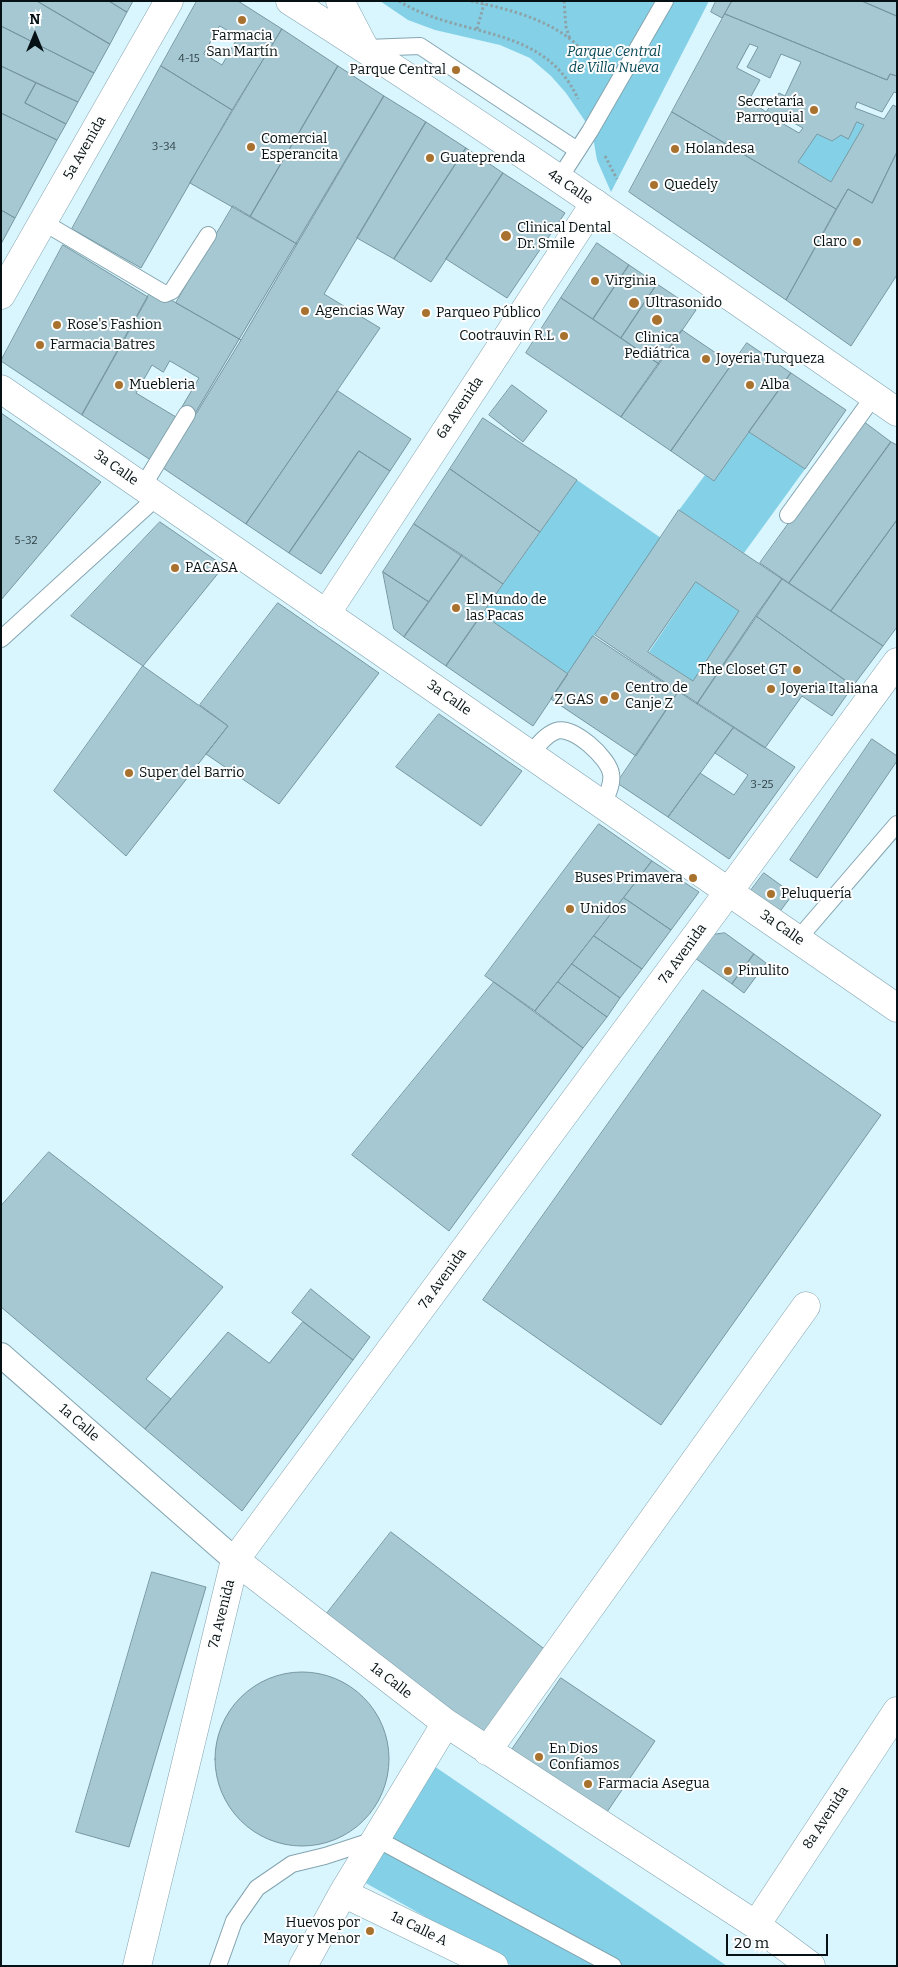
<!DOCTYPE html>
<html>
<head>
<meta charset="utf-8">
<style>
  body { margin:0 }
  #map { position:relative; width:898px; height:1967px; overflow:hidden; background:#d9f5fe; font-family:Bitter,serif }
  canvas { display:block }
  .frame { position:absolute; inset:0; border:2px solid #051114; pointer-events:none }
  .north { position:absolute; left:10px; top:10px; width:50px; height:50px; -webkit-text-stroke:4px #fdfdfd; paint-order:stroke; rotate:0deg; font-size:14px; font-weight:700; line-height:20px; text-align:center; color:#051114 }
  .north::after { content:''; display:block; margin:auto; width:18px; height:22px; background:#051114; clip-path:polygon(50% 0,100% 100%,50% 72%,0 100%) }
  .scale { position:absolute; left:726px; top:1934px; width:102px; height:22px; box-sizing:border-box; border:2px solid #051114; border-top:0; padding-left:6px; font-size:15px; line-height:18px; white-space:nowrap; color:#051114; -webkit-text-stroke:4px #fdfdfd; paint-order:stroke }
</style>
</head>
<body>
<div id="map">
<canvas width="898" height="1967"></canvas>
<div class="frame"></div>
<div class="north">N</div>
<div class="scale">20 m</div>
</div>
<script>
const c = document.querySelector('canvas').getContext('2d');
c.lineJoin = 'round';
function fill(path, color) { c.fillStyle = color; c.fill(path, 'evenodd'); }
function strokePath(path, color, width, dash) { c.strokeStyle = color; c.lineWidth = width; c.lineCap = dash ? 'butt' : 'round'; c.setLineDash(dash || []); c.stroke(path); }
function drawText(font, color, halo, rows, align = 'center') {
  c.font = font + ' Bitter,serif'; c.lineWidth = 4; c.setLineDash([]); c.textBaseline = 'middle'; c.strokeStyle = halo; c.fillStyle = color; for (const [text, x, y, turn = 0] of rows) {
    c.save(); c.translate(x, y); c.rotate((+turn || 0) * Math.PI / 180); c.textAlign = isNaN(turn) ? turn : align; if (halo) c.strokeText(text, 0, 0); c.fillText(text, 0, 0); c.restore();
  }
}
const green = new Path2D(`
  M380 1H709L611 192 597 160 594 143 587 124 566 93 551 76 530 58 500 45 435 30 408 20Z
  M857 122 864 125 831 182 798 162 817 134 832 141 841 135 848 138Z
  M749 432 805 469 744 553 679 510 705 475 714 481Z
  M577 480 661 538 568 674 482 614Z
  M696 582 739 611 693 681 649 652Z
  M431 1764 727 1966H512L364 1882Z`);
const building = new Path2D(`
  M1 1H37L110 44 94 73 1 26Z
  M37 1H109L127 12 110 44Z
  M109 1H133L127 12Z
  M197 1H238L282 29 232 110 161 66ZM220 26 238 37 222 65 204 54Z
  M716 1H732L722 18 711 12Z
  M732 1H862L897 16V76L890 74 887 80 725 14Z
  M862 1H897V16Z
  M725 14 887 80 890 74 897 76V93L894 92 882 112 857 102 855 108 884 119 893 105 897 107V152L872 203 848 189 836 209 672 112ZM750 44 758 47 747 67 770 78 781 54 801 62 785 96 779 93 766 112 749 100 760 80 737 68ZM783 117 803 128 799 133 780 122ZM857 122 864 125 831 182 798 162 817 134 832 141 841 135 848 139Z
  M1 26 94 73 78 102 1 66Z
  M282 29 338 66 250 217 190 183Z
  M1 66 36 83 25 103 66 124 57 140 1 113Z
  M161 66 232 110 141 268 72 229Z
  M338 66 384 96 297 244 250 217Z
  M36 83 78 102 66 124 25 103Z
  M384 96 426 122 324 294 380 328 246 524 163 468Z
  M672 112 836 209 786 300 629 192Z
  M1 113 57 140 15 218 1 210Z
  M426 122 466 148 394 259 357 238Z
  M466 148 503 173 431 282 394 259Z
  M897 152V275L851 346 786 300 848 189 872 203Z
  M503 173 565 213 507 298 446 259Z
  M233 206 297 244 241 340 176 303Z
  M1 210 15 218 1 244Z
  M597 243 629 265 593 319 561 298Z
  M63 245 148 297 82 415 1 361Z
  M629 265 657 284 621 338 593 319Z
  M657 284 696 310 659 364 621 338Z
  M152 289 241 340 163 468 82 415ZM170 361 199 378 176 417 136 393 152 365 163 372Z
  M561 298 659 364 621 417 526 353Z
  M682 330 732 364 671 451 621 417Z
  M747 343 791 373 714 481 671 451Z
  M791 373 846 410 805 469 749 432Z
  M512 385 547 411 523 442 489 415Z
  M338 391 411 439 390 471 359 451 289 553 246 524Z
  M1 413 101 482 1 600Z
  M483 418 577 480 540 532 450 469Z
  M863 421 891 442 789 583 760 563Z
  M891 442 897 445V520L831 611 789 583Z
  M359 451 390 471 321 574 289 553Z
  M450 469 540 532 503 584 414 524Z
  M679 510 782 579 697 704 595 635ZM696 582 739 611 693 681 648 652Z
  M897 520V627L883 646 831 611Z
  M160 522 224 566 143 666 71 616Z
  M414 524 462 555 429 602 383 572Z
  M462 555 503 584 446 666 404 637Z
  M383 572 429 602 404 637 394 629Z
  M782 579 883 646 853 686 756 616Z
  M278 603 379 673 279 804 206 754 228 726 200 705Z
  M482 614 568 674 533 726 446 666Z
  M756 616 853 686 832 716 802 696 765 748 697 704Z
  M593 636 678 692 636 756 551 699Z
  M143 666 228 726 126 856 54 791Z
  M679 691 734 727 668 817 617 783Z
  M439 714 522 771 481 826 396 767Z
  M734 727 795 767 729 859 668 817 700 773 734 795 748 775 715 753Z
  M872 739 897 756V761L817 878 790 860Z
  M599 824 652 861 535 1011 485 976Z
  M652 861 699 892 671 930 624 898Z
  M764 873 793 894 778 914 749 893Z
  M624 898 671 930 642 969 594 936Z
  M725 933 754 954 732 984 695 958 711 935Z
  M594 936 642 969 620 998 572 964Z
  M754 954 766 963 744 993 732 984Z
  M572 964 620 998 607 1017 558 982Z
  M494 982 583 1048 449 1231 352 1155Z
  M558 982 607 1017 583 1048 535 1011Z
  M703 990 881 1115 661 1425 483 1300Z
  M49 1152 223 1287 146 1379 171 1399 145 1429 1 1307V1206Z
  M311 1289 370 1337 353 1360 292 1313Z
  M303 1322 353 1360 242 1511 145 1429 228 1332 269 1363Z
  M391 1532 547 1651 478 1741 321 1621Z
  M152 1572 206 1587 129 1847 76 1832Z
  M215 1759a87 87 0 1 1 174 0a87 87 0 1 1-174 0Z
  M561 1678 655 1741 605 1815 511 1751Z`);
const path = new Path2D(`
  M399 1C459 39 544 23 578 99
  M471 1C507 9 546 18 575 43 583 51 590 62 596 71
  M564 1 566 27 570 39
  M477 29 484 4
  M605 156 617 179`);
const service = new Path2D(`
  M366 48 420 46 577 150
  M559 179 590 131 665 1
  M43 222 165 294 172 291 208 235
  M143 486 187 414
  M788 515 874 396
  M1 639 157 497
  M531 754C537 746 545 735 556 731 573 725 609 758 611 774 613 784 607 795 603 804
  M798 939 897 824
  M218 1966 234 1921 257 1888 292 1864 325 1856 377 1839 613 1966`);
const pedestrian = new Path2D(`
  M1 1355 235 1560`);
const minor = new Path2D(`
  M326 614 595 203
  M235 1560 446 1723 756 1925 811 1966
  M487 1751 806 1306
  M343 1893 494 1966
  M756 1925 897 1711
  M137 1966 235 1560 729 891
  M303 1966 343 1893 446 1723`);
const tertiary = new Path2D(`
  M729 891 897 662`);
const primary = new Path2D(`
  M290 1C496 132 696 273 897 412
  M340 1 364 47
  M1 295 169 1
  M1 389 897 1008`);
const markers = [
  [242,20,5,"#a8712d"],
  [456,70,5,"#a8712d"],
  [814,110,5,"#a8712d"],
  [251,147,5,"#a8712d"],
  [675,149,5,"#a8712d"],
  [430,158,5,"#a8712d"],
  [654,185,5,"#a8712d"],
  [506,236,6,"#a8712d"],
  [857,242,5,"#a8712d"],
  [595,281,5,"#a8712d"],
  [634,303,6,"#a8712d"],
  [305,311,5,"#a8712d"],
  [426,313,5,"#a8712d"],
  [657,320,6,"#a8712d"],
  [57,325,5,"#a8712d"],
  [564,336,5,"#a8712d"],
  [40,345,5,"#a8712d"],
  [706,359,5,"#a8712d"],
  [119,385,5,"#a8712d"],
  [750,385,5,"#a8712d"],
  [175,568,5,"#a8712d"],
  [456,608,5,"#a8712d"],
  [797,670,5,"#a8712d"],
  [771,689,5,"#a8712d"],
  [615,696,5,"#a8712d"],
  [604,700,5,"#a8712d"],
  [129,773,5,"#a8712d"],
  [693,878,5,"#a8712d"],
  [771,894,5,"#a8712d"],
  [570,909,5,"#a8712d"],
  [728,971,5,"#a8712d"],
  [539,1757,5,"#a8712d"],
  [588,1784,5,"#a8712d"],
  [370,1931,5,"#a8712d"]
];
const numberNames = [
  ["4-15",189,59],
  ["3-34",164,147],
  ["5-32",26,541],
  ["3-25",762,785]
];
const poiNames = [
  ["Farmacia",242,36,"center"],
  ["San Martín",242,52,"center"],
  ["Parque Central",446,70,"right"],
  ["Secretaría",804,102,"right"],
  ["Parroquial",804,118,"right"],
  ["Comercial",261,139],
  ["Esperancita",261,155],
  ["Holandesa",685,149],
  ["Guateprenda",440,158],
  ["Quedely",664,185],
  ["Clinical Dental",517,228],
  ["Dr. Smile",517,244],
  ["Claro",847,242,"right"],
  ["Virginia",605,281],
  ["Ultrasonido",645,303],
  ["Agencias Way",315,311],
  ["Parqueo Público",436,313],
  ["Rose's Fashion",67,325],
  ["Cootrauvin R.L",554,336,"right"],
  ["Clinica",657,338,"center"],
  ["Pediátrica",657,354,"center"],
  ["Farmacia Batres",50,345],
  ["Joyeria Turqueza",716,359],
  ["Muebleria",129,385],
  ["Alba",760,385],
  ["PACASA",185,568],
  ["El Mundo de",466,600],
  ["las Pacas",466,616],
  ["The Closet GT",787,670,"right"],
  ["Centro de",625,688],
  ["Canje Z",625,704],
  ["Joyeria Italiana",781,689],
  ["Z GAS",594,700,"right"],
  ["Super del Barrio",139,773],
  ["Buses Primavera",683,878,"right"],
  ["Peluquería",781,894],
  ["Unidos",580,909],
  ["Pinulito",738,971],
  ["En Dios",549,1749],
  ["Confiamos",549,1765],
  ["Farmacia Asegua",598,1784],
  ["Huevos por",360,1923,"right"],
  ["Mayor y Menor",360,1939,"right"]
];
const parkNames = [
  ["Parque Central",614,52],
  ["de Villa Nueva",614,68]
];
const streetNames = [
  ["5a Avenida",85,148,-60],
  ["4a Calle",570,187,34],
  ["6a Avenida",460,408,-56],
  ["3a Calle",116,468,35],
  ["3a Calle",449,698,35],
  ["3a Calle",782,928,35],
  ["7a Avenida",683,954,-54],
  ["7a Avenida",443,1279,-54],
  ["1a Calle",79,1423,41],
  ["7a Avenida",222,1614,-76],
  ["1a Calle",391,1681,38],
  ["8a Avenida",826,1818,-57],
  ["1a Calle A",419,1929,26]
];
fill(green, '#84d1e7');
fill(building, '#a6c8d2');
strokePath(building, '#7697a1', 1);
strokePath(service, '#84a5b0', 18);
strokePath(pedestrian, '#84a5b0', 26);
strokePath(minor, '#84a5b0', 29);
strokePath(tertiary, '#84a5b0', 29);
strokePath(primary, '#84a5b0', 29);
strokePath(path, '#8ca3a9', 3, [2.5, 2.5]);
strokePath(service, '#fff', 16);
strokePath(pedestrian, '#fff', 24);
strokePath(minor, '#fff', 28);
strokePath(tertiary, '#fff', 28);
strokePath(primary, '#fff', 28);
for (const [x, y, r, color] of markers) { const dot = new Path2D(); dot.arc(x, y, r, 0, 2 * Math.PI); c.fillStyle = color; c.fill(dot); strokePath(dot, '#fdfdfd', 2); }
drawText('11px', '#2d3f44', null, numberNames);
drawText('14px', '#051114', '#fdfdfd', poiNames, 'left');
drawText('italic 14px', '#064755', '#fdfdfd', parkNames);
drawText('14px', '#051114', '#fdfdfd', streetNames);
</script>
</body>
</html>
